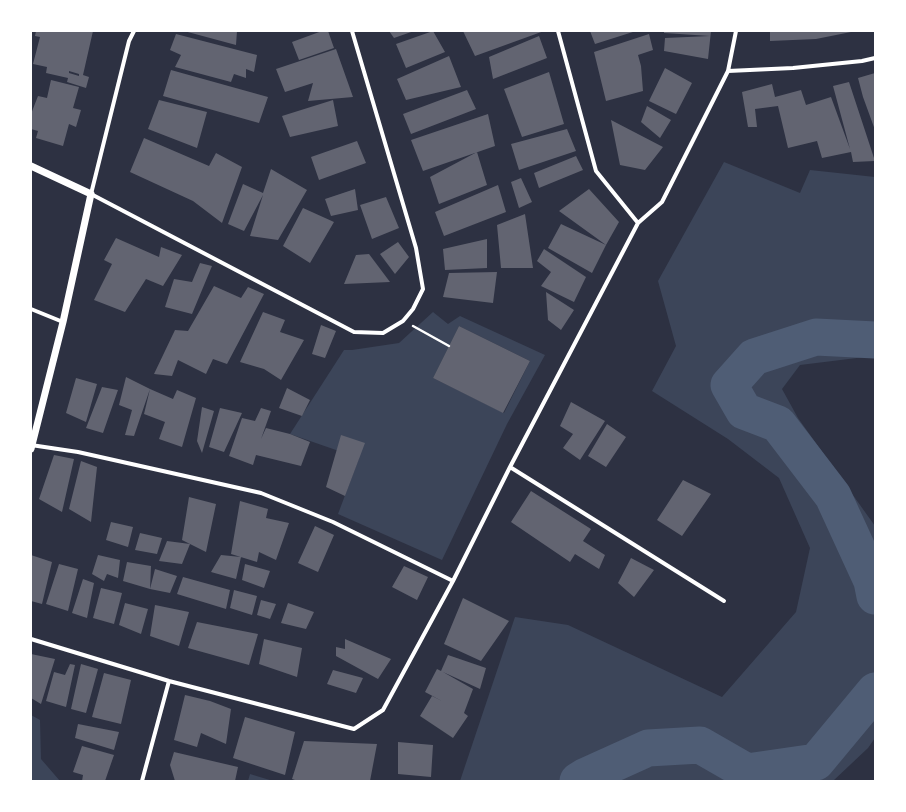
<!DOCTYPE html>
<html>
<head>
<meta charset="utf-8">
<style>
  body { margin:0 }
  #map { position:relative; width:906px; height:812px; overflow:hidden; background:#2d3142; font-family:"Roboto Condensed",sans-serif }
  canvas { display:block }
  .frame { position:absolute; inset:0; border:32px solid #fff; pointer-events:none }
</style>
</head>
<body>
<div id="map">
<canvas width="906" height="812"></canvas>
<div class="frame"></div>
</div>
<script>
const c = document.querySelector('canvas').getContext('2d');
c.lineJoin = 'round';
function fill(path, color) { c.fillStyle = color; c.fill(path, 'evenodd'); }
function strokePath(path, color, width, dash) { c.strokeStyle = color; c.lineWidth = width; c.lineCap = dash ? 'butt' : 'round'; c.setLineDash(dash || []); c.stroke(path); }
const green = new Path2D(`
  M724 162 800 193 810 170 875 177V357L873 356 800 365 782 389 798 418 875 526V738L868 748 833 781H460L515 617 568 625 722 697 796 612 810 548 779 478 728 439 652 391 676 346 658 281Z
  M433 312 448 324 460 316 545 355 507 424 442 560 338 514 359 458 290 434 344 350H352L399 343ZM459 326 530 361 504 413 433 378Z
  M31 715 40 720 41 759 60 781H31Z
  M250 774 273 781H248Z`);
const river = new Path2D(`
  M875 340 816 337 754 357 729 385 744 411 778 424 833 496 872 581 875 596
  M578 781 586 776 648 748 700 745 747 772 816 762 875 691`);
const building = new Path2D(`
  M36 31H93L83 75 89 77 86 88 67 82 68 78 46 73 47 67 33 64 40 37 35 36ZM69 71 79 74V76L69 73Z
  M185 31H237L236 45 184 31Z
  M322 31H328L334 48 299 60 292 42Z
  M389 31H414L394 38Z
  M433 31 445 52 406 68 396 44Z
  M463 31H544L475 56Z
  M590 31H636L595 44Z
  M664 31H711L708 59 664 51 665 38 710 36 664 33Z
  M770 31H851V32L816 39 770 41Z
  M176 34 257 55 254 72 246 69V78L234 74 231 82 175 67 181 55 170 50Z
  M649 34 653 50 638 55 641 66 643 91 606 101 594 52Z
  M539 36 547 58 493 79 489 57Z
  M336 49 353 97 308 101 313 83 285 92 276 69Z
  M449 56 461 87 406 100 397 79Z
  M665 68 692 83 676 114 649 101Z
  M171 70 268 97 259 123 163 96Z
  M549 72 564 124 522 137 504 89Z
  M875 73V130L863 97 858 78Z
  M51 80 79 87 73 108 81 110 76 127 69 124 63 146 36 138 38 131 31 129V114L38 96 47 98Z
  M849 82 875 161 853 162 851 152 822 158 817 141 788 148 778 106 755 109 757 127H748L742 92 772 84 775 97 801 90 806 105 831 97 850 149 833 86Z
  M467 90 476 109 411 134 403 114Z
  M159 100 207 112 197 148 148 129Z
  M333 100 338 126 290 137 282 116Z
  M647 106 671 120 660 138 641 122Z
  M488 114 495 146 423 171 411 140Z
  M611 120 663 147 645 170 620 165Z
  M567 129 576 151 519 170 511 144Z
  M144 138 209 166 216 153 242 167 222 223 193 201 130 172Z
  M357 141 366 163 319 180 311 157Z
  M477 152 487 185 439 204 430 177Z
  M576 156 583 170 539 188 534 173Z
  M271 169 307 190 278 240 250 236 263 195 244 231 228 224 243 184 263 193Z
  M521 178 532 202 519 208 511 182Z
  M498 185 506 212 444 236 435 212Z
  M355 189 358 210 331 216 325 199Z
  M589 189 619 222 606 245 559 211Z
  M386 197 399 228 372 239 360 205Z
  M303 208 334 222 310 263 283 246Z
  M525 214 533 268H501L497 225Z
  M561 224 606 245 592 273 548 248Z
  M116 238 159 257 161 247 182 255 163 286 146 279 125 312 94 300 112 264 104 260Z
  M487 239V268L445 270 443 249Z
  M398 242 409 257 395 274 380 254Z
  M544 249 586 277 574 302 541 286 551 272 537 261Z
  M369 254 390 282 344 284 356 255Z
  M200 263 212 266 192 314 165 307 174 279 192 282Z
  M497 272 493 303 443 297 449 273Z
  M214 286 241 298 248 287 264 294 227 364 213 359 206 374 178 360 172 376 154 374 175 330 188 331Z
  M546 292 574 310 561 330 548 320Z
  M263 312 285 320 280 332 304 340 281 380 264 369 240 362Z
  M321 325 336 331 325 358 312 354Z
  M459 326 530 361 503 413 433 378Z
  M126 377 150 389 173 399 177 390 196 398 182 447 159 439 165 422 144 414 150 389 134 436 125 435 132 410 119 405Z
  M76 378 97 384 86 422 66 413Z
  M102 387 118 390 103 433 86 428Z
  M287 388 310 400 302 416 279 408Z
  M571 402 605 421 580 460 563 448 573 434 560 426Z
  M202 407 214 411 202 453 197 441Z
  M220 408 242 413 224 452 209 447Z
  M261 408 271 411 261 439 266 428 290 434 310 442 301 466 256 455 253 465 229 456 242 418 255 421Z
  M607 424 626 437 606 467 588 456Z
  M341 435 365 443 345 496 326 487Z
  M54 455 74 459 62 512 39 499Z
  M81 461 97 467 91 522 69 509Z
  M683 480 711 494 682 536 657 520Z
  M531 491 591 529 583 541 605 555 599 569 575 554 570 562 511 522Z
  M189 497 216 504 206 552 190 544 182 564 159 561 167 541 190 544 182 540Z
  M240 501 268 509 266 518 289 523 276 560 259 552 257 562 231 554Z
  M111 522 133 527 128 547 106 540Z
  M315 526 334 535 318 572 298 563Z
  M140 533 162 538 157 554 135 550Z
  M31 555 52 562 42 604 31 601Z
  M98 555 120 560 118 578 107 574 104 581 92 574Z
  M221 555 241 557 236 579 211 572Z
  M631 558 654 570 634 597 618 583Z
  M127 562 151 566 150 589 123 581Z
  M59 564 78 569 68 611 46 604Z
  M245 564 270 571 264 588 242 580Z
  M404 566 428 577 417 600 392 587Z
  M155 569 177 576 170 593 150 589Z
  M183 577 230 590 226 609 177 594Z
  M83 579 94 583 87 618 72 613Z
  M101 588 122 593 114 624 93 618Z
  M234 590 257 596 252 615 230 608Z
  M463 598 509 621 481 661 444 644Z
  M261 600 276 604 270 619 257 615Z
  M125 603 148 609 141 634 119 625Z
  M288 603 314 612 306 629 281 623Z
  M155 605 189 612 179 646 150 636Z
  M197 622 258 634 249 665 188 648Z
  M264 639 302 648 297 677 259 664Z
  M345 639 391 659 378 679 336 656V647L345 649Z
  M31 654 55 659 41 704 31 698Z
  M448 655 486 668 480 689 443 672 473 689 464 713 468 716 453 738 420 716 432 696 442 701 425 692 437 669 441 671Z
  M70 664 75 665 66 707 46 701 54 672 65 675Z
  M81 664 98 669 86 713 71 709Z
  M333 670 363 678 356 693 327 684Z
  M104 673 131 680 121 724 92 717Z
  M185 695 210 701 231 709 226 744 201 733 197 747 174 740Z
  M245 717 295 732 285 775 233 758Z
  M78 724 119 732 114 750 75 738Z
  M304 741 377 744 370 781H298L292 779Z
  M398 742 433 745 431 777 398 774Z
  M82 746 114 755 105 781H82L83 775 73 772Z
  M174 752 238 767 235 781H175L170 765Z`);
const path = new Path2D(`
  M413 326 449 346`);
const minor = new Path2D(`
  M134 31 129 41 91 194 354 332 383 333 403 321 413 309 423 289 416 248 352 31
  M558 31 596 171 638 223
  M728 71 793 68 862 61 875 58
  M31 309 63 322
  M31 445 78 452 261 493 333 522 453 581
  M510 467 724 601
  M31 639 169 681 354 729 383 710 453 581 510 467 638 223 662 202 728 71 736 31
  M142 781 169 681`);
const tertiary = new Path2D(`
  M31 166 91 194 63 322 31 449`);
fill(green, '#3c4559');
strokePath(river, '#4f5d75', 37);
fill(building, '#626471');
strokePath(path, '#fff', 2.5);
strokePath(minor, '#fff', 4);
strokePath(tertiary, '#fff', 7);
</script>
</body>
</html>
